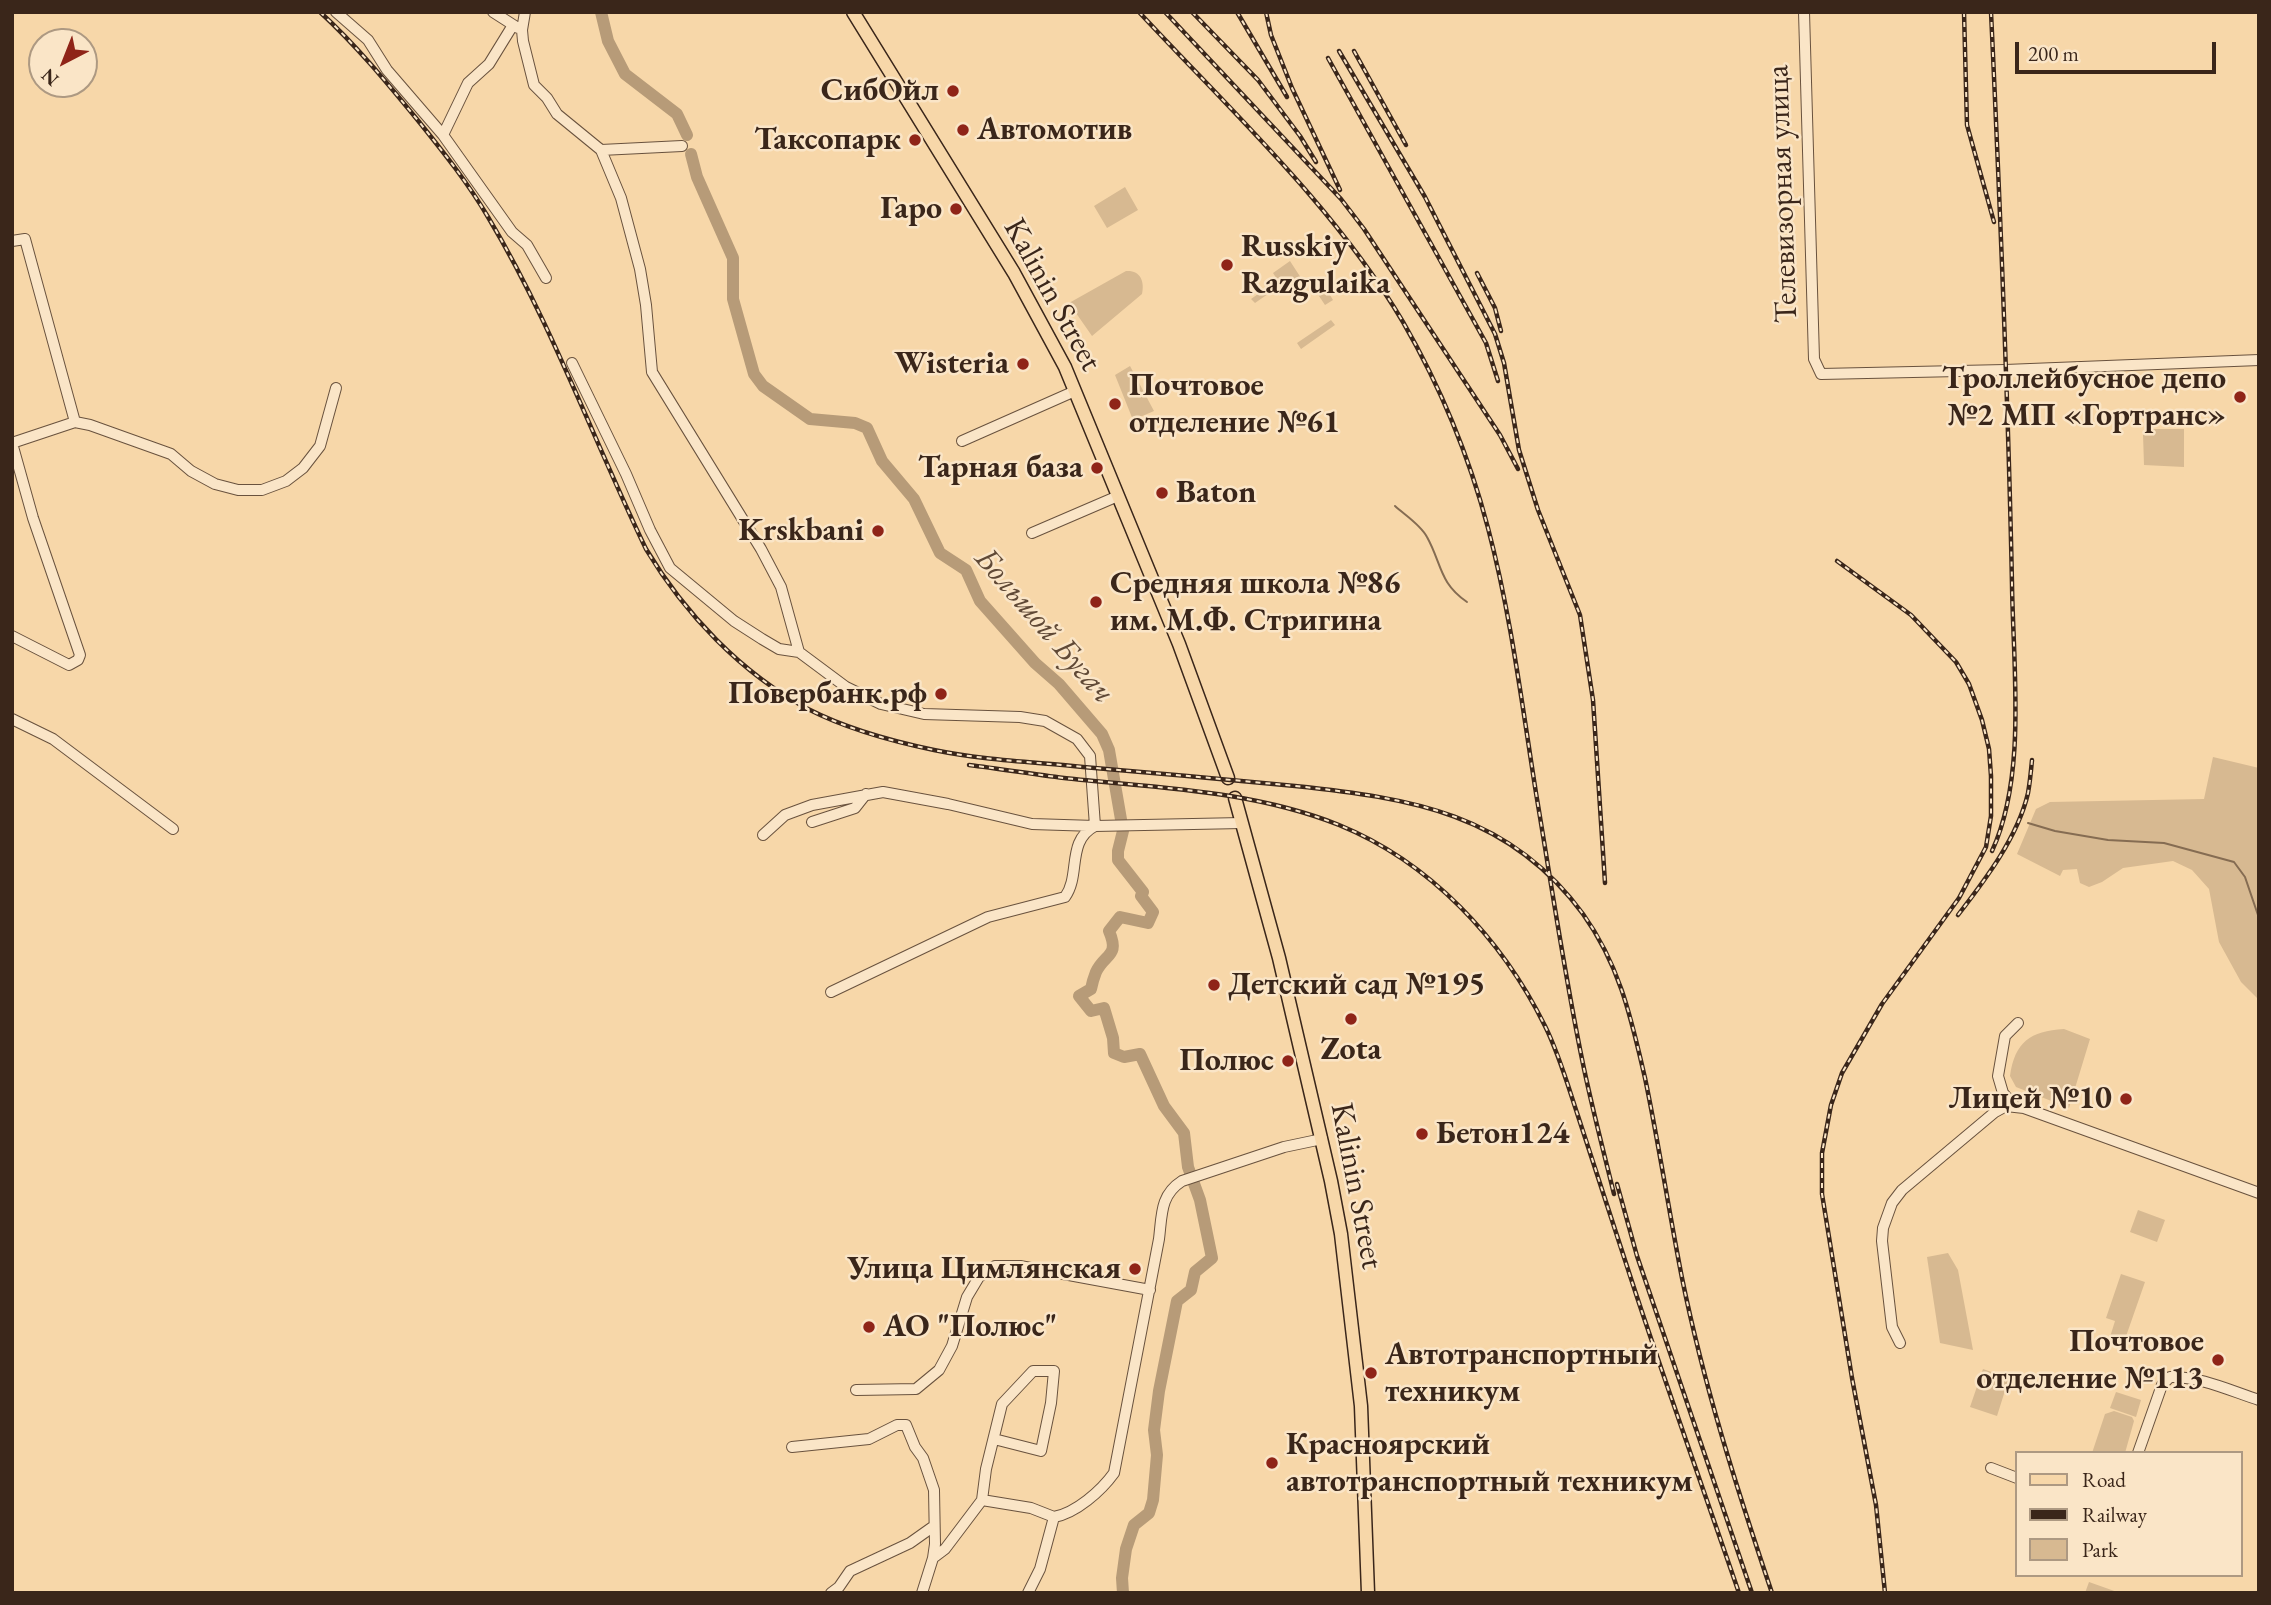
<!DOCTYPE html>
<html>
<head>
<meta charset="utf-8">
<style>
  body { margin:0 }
  #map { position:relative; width:2271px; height:1605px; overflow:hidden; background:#f7d7a9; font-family:"EB Garamond",serif }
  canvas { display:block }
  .frame { position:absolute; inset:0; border:14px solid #3a261a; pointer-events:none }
  .legend { position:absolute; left:2015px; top:1451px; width:228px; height:126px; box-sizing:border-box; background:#fae5c7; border:2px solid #ad9982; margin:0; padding:9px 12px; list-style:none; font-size:21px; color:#3a261a }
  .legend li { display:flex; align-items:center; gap:14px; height:35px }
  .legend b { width:35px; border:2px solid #ad9982 }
  .north { position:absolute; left:28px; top:28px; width:70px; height:70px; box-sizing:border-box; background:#fae5c7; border:2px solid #ad9982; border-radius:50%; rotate:222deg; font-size:19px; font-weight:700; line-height:28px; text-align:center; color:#3a261a }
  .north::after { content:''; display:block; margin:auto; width:24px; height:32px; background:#8f2418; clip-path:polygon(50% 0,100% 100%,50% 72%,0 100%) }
  .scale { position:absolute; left:2015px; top:42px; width:201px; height:32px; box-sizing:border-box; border:4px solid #3a261a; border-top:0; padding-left:9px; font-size:21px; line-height:24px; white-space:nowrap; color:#3a261a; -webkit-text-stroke:5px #fae5c7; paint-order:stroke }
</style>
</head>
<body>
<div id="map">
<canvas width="2271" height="1605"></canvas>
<div class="frame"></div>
<ul class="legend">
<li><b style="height:9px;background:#f7d7a9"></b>Road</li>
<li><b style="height:9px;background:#3a261a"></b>Railway</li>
<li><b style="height:19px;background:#d7b991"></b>Park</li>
</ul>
<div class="north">N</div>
<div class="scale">200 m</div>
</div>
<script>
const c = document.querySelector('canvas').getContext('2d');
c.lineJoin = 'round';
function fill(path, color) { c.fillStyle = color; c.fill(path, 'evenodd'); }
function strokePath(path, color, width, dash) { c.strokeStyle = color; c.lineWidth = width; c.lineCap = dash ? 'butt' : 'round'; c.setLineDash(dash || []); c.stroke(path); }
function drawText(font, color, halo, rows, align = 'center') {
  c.font = font + ' "EB Garamond",serif'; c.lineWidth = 5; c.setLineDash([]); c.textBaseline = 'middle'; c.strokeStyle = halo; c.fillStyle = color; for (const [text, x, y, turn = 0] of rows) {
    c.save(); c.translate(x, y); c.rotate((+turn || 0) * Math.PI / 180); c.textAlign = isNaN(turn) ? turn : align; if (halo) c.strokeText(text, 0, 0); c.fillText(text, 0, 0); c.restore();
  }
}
const green = new Path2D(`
  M1125 187 1138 210 1107 228 1094 206Z
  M1290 261 1301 278 1284 290 1273 273Z
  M1126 271C1140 270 1145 281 1142 294L1092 336 1069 303Z
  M1319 277 1333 300 1325 305 1311 284Z
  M1273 280 1278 287 1255 303 1251 299 1268 287 1266 285Z
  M1331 320 1335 325 1301 349 1297 343Z
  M1130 366 1154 411 1133 420 1115 375Z
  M2147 429H2184V467L2144 465 2143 434Z
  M2213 757 2259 768V1000L2241 982 2219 942 2209 889 2192 870 2173 861 2123 868 2102 882 2089 887 2080 883 2077 869 2063 870 2060 876 2017 854 2036 809 2050 802 2204 799Z
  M2064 1029 2090 1039 2069 1108 2016 1087 2010 1076C2015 1042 2030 1031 2064 1029Z
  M2138 1210 2165 1220 2157 1242 2130 1232Z
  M1948 1253 1958 1270 1973 1350 1940 1343 1927 1257Z
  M2121 1274 2145 1282 2124 1342 2110 1337 2115 1321 2106 1318Z
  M1983 1369 2009 1378 1997 1416 1970 1407Z
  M2116 1392 2141 1400 2136 1417 2110 1408Z
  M2114 1411 2132 1417 2134 1421 2125 1453H2092L2105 1414Z
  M2089 1582 2120 1593H2085Z`);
const stream = new Path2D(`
  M1395 506C1405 515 1421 525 1427 537 1442 564 1439 583 1467 602
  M2028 823 2055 831 2108 840 2164 843 2234 862 2245 877 2259 918`);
const river = new Path2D(`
  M601 12 608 41 625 74 677 114 687 135
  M691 154 697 177 733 258V299L754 374 763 386 810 419 855 423 867 428 882 461 914 499 940 553 966 570 980 601 1035 663 1059 684 1102 734 1109 750 1123 831 1118 851V860L1143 892 1141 896 1153 912 1148 923 1120 917 1109 931C1120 957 1105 953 1096 972 1094 977 1092 984 1091 989L1079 996 1091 1011 1104 1008 1113 1038 1114 1053 1124 1057 1140 1054 1164 1106 1184 1133 1188 1167 1200 1200 1212 1258 1195 1272 1191 1290 1177 1301 1159 1391 1154 1430 1157 1455 1153 1500 1149 1513 1134 1525 1126 1549 1122 1578 1123 1593`);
const minor = new Path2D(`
  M336 12 368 40 387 70 443 135 512 232 527 245 546 278
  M493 12 518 28
  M525 12 522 30 523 41 534 85 547 98 557 114 601 150 682 146
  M1804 12 1814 359 1821 374 2005 370 2259 360
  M443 135 468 83 489 64 513 25
  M601 150 621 198 640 269 646 305 652 372 761 549 781 587 799 652 846 687 881 704 924 714 1020 717 1045 721 1077 739 1090 756 1095 826C1066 841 1081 875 1065 897L988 917 831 992
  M12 241 25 239 75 422
  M572 363 626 474 650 530 670 568 734 621 762 639 779 649 799 652
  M962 441 1075 391
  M1032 533 1118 496
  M12 636 69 665 78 660 80 655 33 518 12 443 75 422 90 425 171 454 191 471 215 484 238 490H262L286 481 303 468 320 446 336 388
  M12 719 53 739 173 829
  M812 822 855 808 866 794
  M763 835 785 815 812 805 883 792 948 804 1032 824 1095 826 1242 823
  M2015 1107 2003 1093 1998 1076 2005 1036 2018 1023
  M1900 1343 1892 1327 1882 1241 1883 1228 1892 1203 1902 1190 1995 1112 2006 1106 2024 1108 2259 1193
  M856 1390 916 1389 939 1370 952 1346 967 1297 979 1277 995 1266H1020L1150 1290
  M792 1447 869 1439 897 1425H906L915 1447 923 1458 934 1490 935 1544 933 1558
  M2138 1453 2162 1385 2170 1377C2199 1376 2231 1391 2259 1400
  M1991 1468 2017 1478
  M982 1500 986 1469 1002 1404 1033 1371H1054L1051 1403 1041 1451 994 1439
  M831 1593 839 1587 850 1571 910 1543 934 1526
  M922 1593 933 1558 945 1549 982 1500 1031 1508 1054 1517
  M1028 1593 1040 1569 1054 1517C1076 1513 1101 1491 1114 1473L1159 1239C1162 1215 1160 1195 1182 1181L1284 1147 1322 1139`);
const major = new Path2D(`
  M853 12 1014 273 1065 367 1179 644 1228 778
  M1235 798 1279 958 1331 1181 1341 1234 1361 1406 1368 1593`);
const rail = new Path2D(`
  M320 12C357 46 388 84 420 123 444 153 468 183 488 217 551 322 593 439 646 549 685 614 741 673 808 709 847 729 891 741 934 750 982 760 1034 762 1083 767 1154 773 1224 779 1295 786 1410 798 1509 813 1583 914 1620 966 1631 1018 1645 1078 1659 1145 1669 1212 1682 1278 1704 1386 1737 1489 1772 1593
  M1139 12C1229 109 1336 208 1403 322 1440 386 1469 456 1488 528 1511 615 1522 705 1536 793 1551 882 1564 971 1582 1059 1591 1104 1603 1149 1614 1194
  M1165 12 1341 199 1364 229 1500 435 1518 469
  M1192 12 1258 80 1300 136 1316 162
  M1237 12 1287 97
  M1266 12 1271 35 1292 88 1340 190
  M1964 12 1967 125 1994 222
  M1991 12C2000 203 2008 393 2012 584 2013 666 2027 776 1992 851
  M1339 51 1425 197 1495 334 1504 363 1519 450 1538 510 1580 615 1593 700 1605 883
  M1354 51 1406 145
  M1328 58 1486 343 1498 381
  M1477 273 1495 308 1501 331
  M1837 561 1911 615 1956 662 1969 684 1982 720 1989 749 1991 776V816L1986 847 1959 898 1882 1004 1842 1073 1831 1105 1822 1153V1194L1852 1378 1876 1505 1885 1593
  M969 765C1001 769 1032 774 1064 778 1157 788 1251 790 1339 825 1430 862 1502 939 1545 1026 1559 1054 1568 1086 1578 1116 1598 1176 1617 1237 1637 1297 1670 1396 1705 1494 1739 1593
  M1958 915C1985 880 2018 837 2028 793 2030 782 2031 771 2032 760
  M1617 1184 1637 1256 1752 1593`);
const markers = [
  [953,91,7,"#8f2418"],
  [963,130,7,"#8f2418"],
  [915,140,7,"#8f2418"],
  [956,209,7,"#8f2418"],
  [1227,265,7,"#8f2418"],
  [1023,364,7,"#8f2418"],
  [2240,397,7,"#8f2418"],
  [1115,404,7,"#8f2418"],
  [1097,468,7,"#8f2418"],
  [1162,493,7,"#8f2418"],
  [878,531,7,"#8f2418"],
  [1096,602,7,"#8f2418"],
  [941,694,7,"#8f2418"],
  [1214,985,7,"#8f2418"],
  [1351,1019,7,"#8f2418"],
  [1288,1061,7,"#8f2418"],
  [2126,1099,7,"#8f2418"],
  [1422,1134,7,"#8f2418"],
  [1135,1269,7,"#8f2418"],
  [869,1327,7,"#8f2418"],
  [2218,1360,7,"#8f2418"],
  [1371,1373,7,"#8f2418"],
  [1272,1463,7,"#8f2418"]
];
const poiNames = [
  ["СибОйл",939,91],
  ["Автомотив",977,130,"left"],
  ["Таксопарк",901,140],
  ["Гаро",942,209],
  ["Russkiy",1241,247,"left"],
  ["Razgulaika",1241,284,"left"],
  ["Wisteria",1009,364],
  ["Троллейбусное депо",2226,379],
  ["№2 МП «Гортранс»",2226,416],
  ["Почтовое",1129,386,"left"],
  ["отделение №61",1129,423,"left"],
  ["Тарная база",1083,468],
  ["Baton",1176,493,"left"],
  ["Krskbani",864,531],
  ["Средняя школа №86",1110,584,"left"],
  ["им. М.Ф. Стригина",1110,621,"left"],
  ["Повербанк.рф",927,694],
  ["Детский сад №195",1228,985,"left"],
  ["Zota",1351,1050,"center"],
  ["Полюс",1274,1061],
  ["Лицей №10",2112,1099],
  ["Бетон124",1436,1134,"left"],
  ["Улица Цимлянская",1121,1269],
  ["АО \"Полюс\"",883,1327,"left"],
  ["Почтовое",2204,1342],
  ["отделение №113",2204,1379],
  ["Автотранспортный",1385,1355,"left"],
  ["техникум",1385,1392,"left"],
  ["Красноярский",1286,1445,"left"],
  ["автотранспортный техникум",1286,1482,"left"]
];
const streetNames = [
  ["Телевизорная улица",1783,194,-92],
  ["Kalinin Street",1052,295,61],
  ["Kalinin Street",1356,1186,79]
];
const waterNames = [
  ["Большой Бугач",1044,626,49]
];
fill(green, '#d7b991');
strokePath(stream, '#856c52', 2);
strokePath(river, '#b79b78', 12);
strokePath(minor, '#69523e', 12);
strokePath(major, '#3a261a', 15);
strokePath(minor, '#fae5c7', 10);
strokePath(major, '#f7d7a9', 12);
strokePath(rail, '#3a261a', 4.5);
strokePath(rail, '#fae5c7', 2, [5]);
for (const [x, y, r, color] of markers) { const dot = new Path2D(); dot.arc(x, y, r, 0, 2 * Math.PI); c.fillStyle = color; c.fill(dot); strokePath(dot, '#fae5c7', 2.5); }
drawText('bold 32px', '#3a261a', '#fae5c7', poiNames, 'right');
drawText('32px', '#3a261a', '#fae5c7', streetNames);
drawText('italic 33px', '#604936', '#fae5c7', waterNames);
</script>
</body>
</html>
